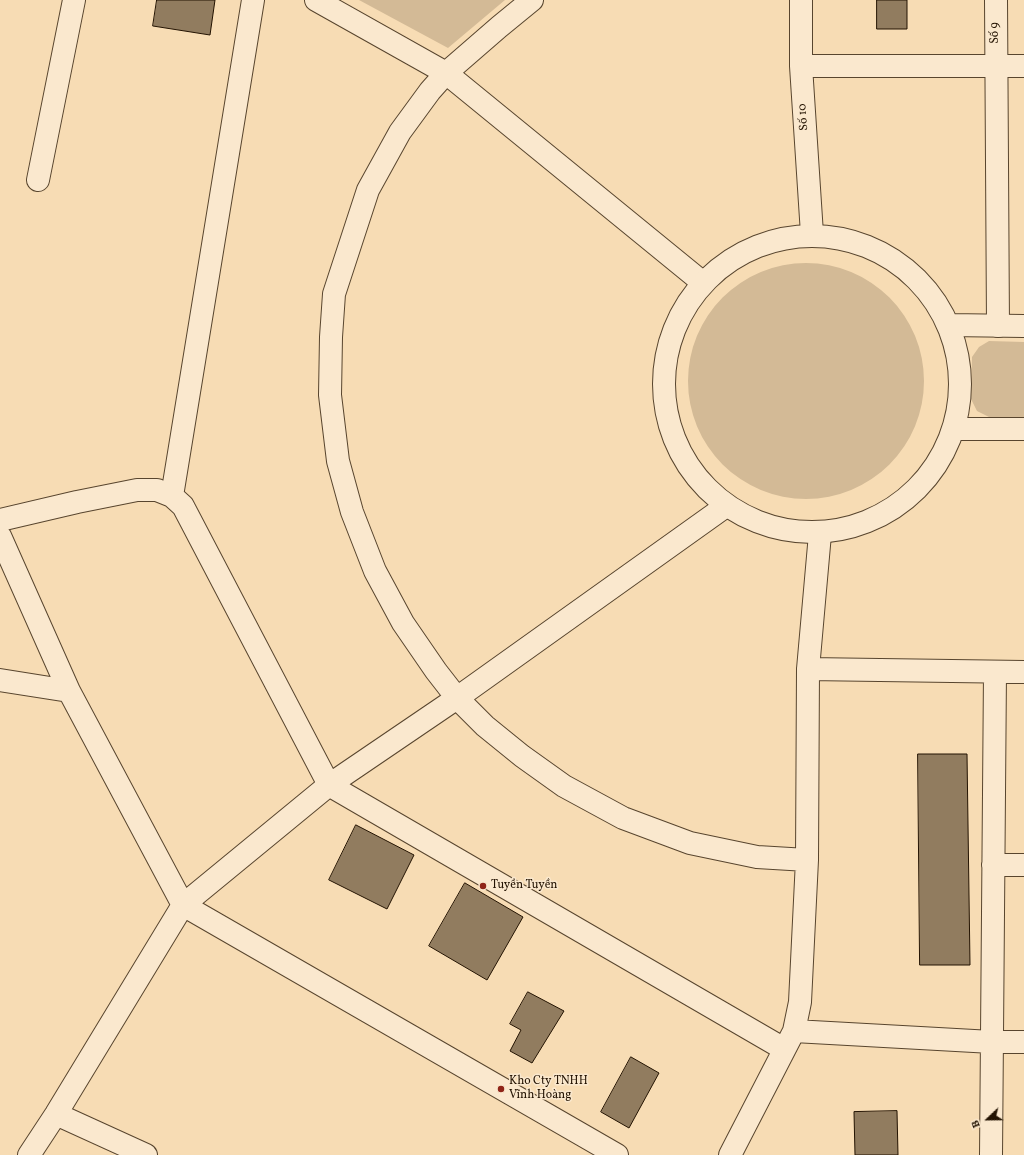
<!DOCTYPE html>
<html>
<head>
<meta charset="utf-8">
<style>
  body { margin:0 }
  #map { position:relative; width:1024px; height:1155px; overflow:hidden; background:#f7dcb4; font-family:Vollkorn,serif }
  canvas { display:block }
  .north { position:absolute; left:968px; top:1099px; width:40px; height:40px; -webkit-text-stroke:3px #fae8ce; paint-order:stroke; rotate:248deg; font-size:11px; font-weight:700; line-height:16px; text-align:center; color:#231302 }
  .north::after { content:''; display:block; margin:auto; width:14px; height:18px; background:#231302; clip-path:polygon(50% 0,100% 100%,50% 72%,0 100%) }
</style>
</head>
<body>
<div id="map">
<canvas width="1024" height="1155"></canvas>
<div class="north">B</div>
</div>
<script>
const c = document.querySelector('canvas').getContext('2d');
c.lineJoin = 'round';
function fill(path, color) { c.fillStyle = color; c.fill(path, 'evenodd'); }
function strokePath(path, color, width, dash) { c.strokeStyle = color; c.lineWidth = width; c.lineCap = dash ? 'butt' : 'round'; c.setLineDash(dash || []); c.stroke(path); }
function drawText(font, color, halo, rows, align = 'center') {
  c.font = font + ' Vollkorn,serif'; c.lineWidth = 3; c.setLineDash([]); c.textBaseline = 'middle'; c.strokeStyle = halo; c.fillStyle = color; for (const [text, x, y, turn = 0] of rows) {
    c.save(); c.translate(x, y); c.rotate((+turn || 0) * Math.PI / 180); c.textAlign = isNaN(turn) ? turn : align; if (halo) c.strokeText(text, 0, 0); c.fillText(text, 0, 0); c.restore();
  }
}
const green = new Path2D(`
  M359 0H505L448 48Z
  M688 381a118 118 0 1 1 236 0a118 118 0 1 1-236 0Z
  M989 341 1024 342V418H991L977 411 971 399 972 357 979 347Z`);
const building = new Path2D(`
  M157 0H215L210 35 153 26Z
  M877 0H907V29H877Z
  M918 754H967L970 965H920Z
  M356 825 414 855 387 909 329 880Z
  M465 883 523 917 487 980 429 946Z
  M528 992 564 1011 532 1063 510 1051 521 1030 510 1024Z
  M631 1057 659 1073 629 1128 601 1112Z
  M897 1111 898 1155H855L854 1112Z`);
const minor = new Path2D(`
  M316 0 446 73 702 282
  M532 0 499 27 446 73 430 91 400 132 368 190 334 294 331 337 330 395 338 461 352 512 375 571 403 623 436 671 457 698 485 726 522 756 564 786 623 818 690 843 757 857 807 860
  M801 0V66L812 234
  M996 0 998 326
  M801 66H1024
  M38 180 74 0
  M172 496 253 0
  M0 520 77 502 137 490H157L172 496 183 506 329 785 784 1049
  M0 536 69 691 183 905 617 1155
  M808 669 1024 672
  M0 680 69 691
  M993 865H1024
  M794 1031 992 1042H1024
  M56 1114 146 1155
  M29 1155 56 1114 183 905 329 785 457 698 726 506
  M730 1155 794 1031 800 1002 807 860 808 669 820 534
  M991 1155 995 672`);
const tertiary = new Path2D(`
  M664 384a148 148 0 1 1 296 0a148 148 0 1 1-296 0Z
  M948 325 1024 326
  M954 429H1024`);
const markers = [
  [483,886,4,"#8f2418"],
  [501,1089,4,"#8f2418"]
];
const streetNames = [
  ["Số 9",996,33,-90],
  ["Số 10",804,117,-94]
];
const poiNames = [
  ["Tuyền Tuyền",491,886],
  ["Kho Cty TNHH",509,1082],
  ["Vĩnh Hoàng",509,1096]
];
fill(green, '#d3ba96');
fill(building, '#917c5f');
strokePath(building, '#231302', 1);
strokePath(minor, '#58452e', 24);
strokePath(tertiary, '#58452e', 24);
strokePath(minor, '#fae8ce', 22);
strokePath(tertiary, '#fae8ce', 22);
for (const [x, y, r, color] of markers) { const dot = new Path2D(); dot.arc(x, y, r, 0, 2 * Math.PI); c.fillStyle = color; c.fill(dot); strokePath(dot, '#fae8ce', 1.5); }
drawText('12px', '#231302', '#fae8ce', streetNames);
drawText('12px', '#231302', '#fae8ce', poiNames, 'left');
</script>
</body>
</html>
